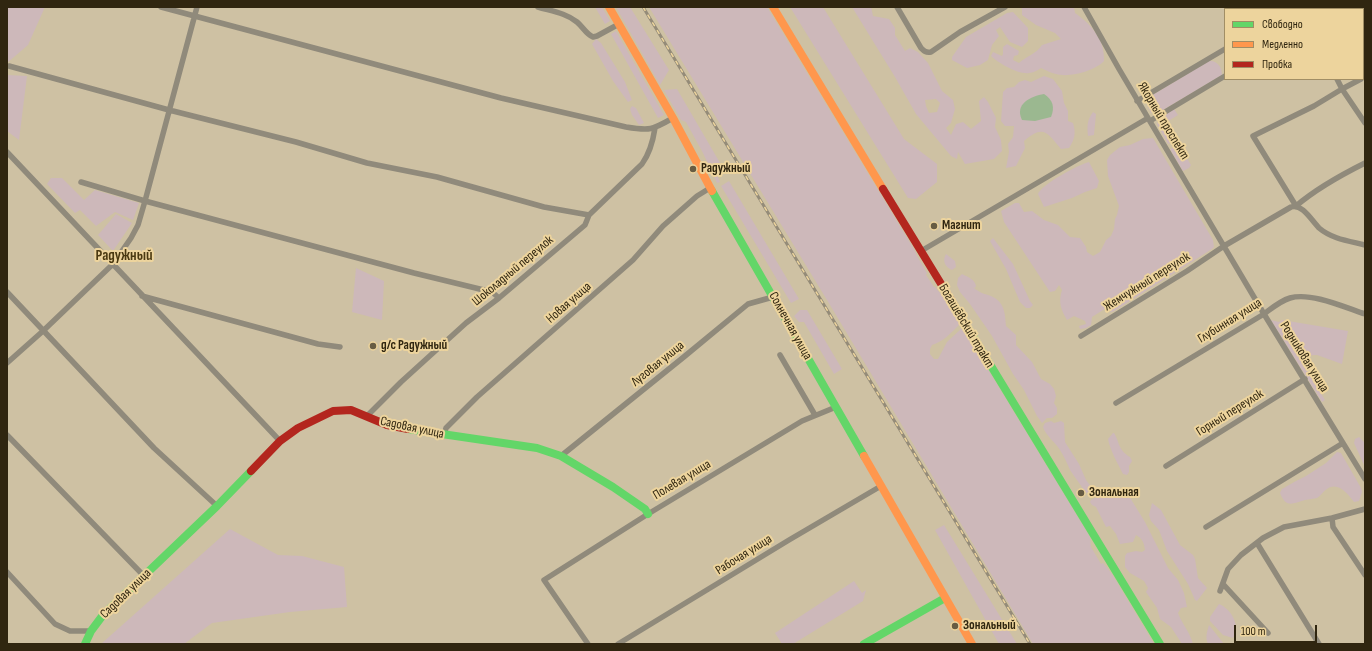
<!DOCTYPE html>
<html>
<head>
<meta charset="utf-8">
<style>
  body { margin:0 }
  #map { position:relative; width:1372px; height:651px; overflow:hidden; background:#cec1a3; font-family:"Sofia Sans Condensed",sans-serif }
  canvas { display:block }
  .frame { position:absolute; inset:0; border:8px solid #302610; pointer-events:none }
  .legend { position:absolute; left:1224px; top:8px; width:140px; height:72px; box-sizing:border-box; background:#edd49d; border:1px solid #a18e65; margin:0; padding:5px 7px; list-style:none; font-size:12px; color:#302610 }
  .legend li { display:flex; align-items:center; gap:8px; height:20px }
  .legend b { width:20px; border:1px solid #a18e65 }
  .scale { position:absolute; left:1234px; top:625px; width:83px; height:18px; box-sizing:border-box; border:2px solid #302610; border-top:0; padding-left:5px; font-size:12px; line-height:14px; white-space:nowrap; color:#302610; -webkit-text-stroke:3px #edd49d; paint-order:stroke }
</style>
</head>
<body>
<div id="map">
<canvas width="1372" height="651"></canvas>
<div class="frame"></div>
<ul class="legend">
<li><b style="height:5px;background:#63d668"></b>Свободно</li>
<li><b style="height:5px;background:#ff974d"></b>Медленно</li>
<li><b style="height:5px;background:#b3261e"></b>Пробка</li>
</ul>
<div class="scale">100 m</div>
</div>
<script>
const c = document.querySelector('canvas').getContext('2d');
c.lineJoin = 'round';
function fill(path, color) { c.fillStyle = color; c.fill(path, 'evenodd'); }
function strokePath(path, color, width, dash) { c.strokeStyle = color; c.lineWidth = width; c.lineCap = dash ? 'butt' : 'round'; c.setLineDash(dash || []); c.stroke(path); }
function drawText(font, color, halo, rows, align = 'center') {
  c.font = font + ' "Sofia Sans Condensed",sans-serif'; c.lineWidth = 4; c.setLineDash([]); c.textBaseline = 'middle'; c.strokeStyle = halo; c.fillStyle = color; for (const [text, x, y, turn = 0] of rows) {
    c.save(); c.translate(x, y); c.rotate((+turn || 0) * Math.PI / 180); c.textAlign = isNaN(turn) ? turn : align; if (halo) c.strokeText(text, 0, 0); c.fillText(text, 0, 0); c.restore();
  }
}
const green = new Path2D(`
  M7 7H45L28 45 7 63Z
  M595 7H602L610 21 605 24Z
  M616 7H630L669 70 660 85Z
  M649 7H767L915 251 917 256 927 273 926 275 934 287H935L946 300 960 324C952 332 943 342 932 345L930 349V354L934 359H938L947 342 961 329 964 330 1090 537 1091 547 1101 564 1103 563 1112 574 1154 644H1033L827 300Z
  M790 7H823L904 139 937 164V182L916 199 908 198Z
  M852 7H871L873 16 889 19 895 28V35L905 51 910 48 918 52 928 63 942 91 953 100 955 109 951 123 946 128 951 135 956 124 963 122 971 129 981 121 979 101 984 97 988 102 996 118 995 127 1001 140 1002 151 994 159 965 164 958 152 957 159 951 156 916 114 895 77ZM936 99 940 103 937 112 929 113 926 106 925 100Z
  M1022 7H1074L1075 13C1092 25 1105 40 1104 61 1095 71 1069 78 1056 74 1051 73 1046 70 1041 68 1038 70 1033 73 1029 73 1019 75 998 63 991 56L993 52 1002 56 1003 54V47L1007 44 1019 51 1018 55 1014 56 1013 60 1019 63C1027 56 1036 54 1042 45L1061 39 1055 33 1036 25 1022 15Z
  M1301 7H1332V9H1298Z
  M1013 12 1028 28V41L1022 47 1010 42 1000 27 996 30 999 36 992 45 988 60 980 65 967 68 952 60V57L966 37 1007 13Z
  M616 31 664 115 658 118 611 34Z
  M596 39 601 43 625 82 632 100 628 102 613 81 592 44Z
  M1209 61C1217 60 1222 67 1222 75L1158 113H1151L1147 105 1151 96Z
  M7 75 27 76 19 140 7 131Z
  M1044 76 1053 79 1062 91 1064 103 1068 111V121L1073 123C1076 133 1075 139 1069 148L1061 149C1047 133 1044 124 1024 141L1025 148 1016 166 1006 168 1009 152 1008 144 1013 137 1014 126H1005L1001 121 1003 92 1007 88 1014 87 1019 82 1025 80 1031 82Z
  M677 89 723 168 724 172 717 175 720 182 717 183 703 153 686 122 681 120 664 90Z
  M632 106 636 108 644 123 639 125 632 115 630 109Z
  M1174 109 1178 115 1165 123 1176 141 1168 144 1157 124C1160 117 1168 113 1174 109Z
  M1093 112 1096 114 1094 135 1088 136C1087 126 1087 120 1093 112Z
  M1153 138 1213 240 1214 247 1212 249 1114 311 1111 312 1107 309 1103 310 1092 317 1091 325 1086 328 1080 329 1079 326 1086 324 1085 321 1074 316 1067 320C1061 310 1058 302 1062 290L1059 285 1055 291 1050 292 1004 222 1001 211 1015 203H1019L1024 212 1032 211 1044 220 1058 225 1070 237 1080 238 1086 247 1087 252 1093 256 1100 252 1106 240 1111 236 1114 229 1115 219 1117 215 1119 206 1108 176 1107 160 1110 155 1120 147 1130 145 1143 139Z
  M1179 145 1191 165 1189 168 1183 171 1170 149Z
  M1089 162 1099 181 1097 188 1085 192 1072 198 1044 207 1038 194C1042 184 1078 165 1089 162Z
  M51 178H62L84 200 95 190 139 203 133 220 115 212 96 226 80 210 75 213 47 184Z
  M729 181 799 299 791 303 721 186Z
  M116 214 132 223 113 251 98 235Z
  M993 238 1013 264 1030 301 1033 305 1030 308H1026L1020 302 1006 269 990 241Z
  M946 254 955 261 956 267 952 270C945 267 942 261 946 254Z
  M356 268 384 281 382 320 352 312Z
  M962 274C968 277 976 280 976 287L974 288C980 293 985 294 991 296 1005 302 1005 314 1006 326L1016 335V345L1032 362 1041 379 1050 384 1054 389 1056 396 1054 403 1057 408V414L1052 418H1047L1042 423 1037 416 1024 390 1013 374 992 336 970 304 960 292 957 285 958 278Z
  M800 310H807L842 369 834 374 804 322H799L794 316Z
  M1271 320 1279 322 1282 320 1348 331 1342 364 1317 355 1298 356 1325 400 1322 402Z
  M1051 421 1054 423 1061 421 1064 423 1065 442 1079 464 1086 480 1092 488 1091 492 1086 493C1081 485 1075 478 1070 470 1067 463 1064 456 1060 450 1055 442 1046 436 1043 427L1045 423Z
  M1113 433H1114C1120 443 1118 450 1130 457L1132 461 1129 466V472L1127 475 1123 474C1118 464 1110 450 1108 439Z
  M1359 437 1365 443V467L1354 443 1355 439Z
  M1337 452 1341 453 1361 488 1362 492 1359 501 1354 502C1348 494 1338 481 1327 489 1323 491 1321 496 1317 498 1314 499 1309 499 1305 500 1292 504 1286 508 1280 493L1282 489 1296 481 1306 476 1326 463Z
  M1124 488 1145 522 1168 568 1178 580 1184 593 1187 607 1181 608 1178 613C1182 624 1190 632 1193 644H1182L1171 627 1160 619 1157 608 1146 592 1148 588 1144 581 1130 573 1125 567V556L1127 553 1136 551 1142 552 1145 550C1144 543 1143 539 1136 535L1133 542 1120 544 1116 534 1110 526 1106 527 1096 507 1092 505 1090 502 1091 500 1108 492Z
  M1152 503 1161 510 1180 545 1193 555 1195 559 1198 578 1207 588 1197 601 1195 600 1188 584 1167 551 1159 530 1151 521 1149 515Z
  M944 525 1017 644H999L935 530Z
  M230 529 278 555 302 556 344 567 347 607 290 612 212 623 184 644H101Z
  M854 581 862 593 866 590 863 601 793 644H782L775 633Z
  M1219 604C1231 609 1241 625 1233 638L1223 635 1210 621V617Z
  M1209 625 1224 644H1208C1205 637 1207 632 1209 625Z`);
const water = new Path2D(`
  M1044 94C1053 100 1055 107 1051 117L1035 121 1022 120C1014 104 1031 96 1044 94Z`);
const street = new Path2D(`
  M161 7 501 98 626 127C650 131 652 130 673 118
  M538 7C551 11 566 13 577 22 583 27 586 34 593 37L597 36 619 24
  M897 7 921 48C924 51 926 53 931 52L960 32 1005 7
  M1084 7 1119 69 1264 314 1365 479
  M1292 9 1295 7
  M1338 9 1341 7
  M9 66 169 110 296 142 367 163 437 177 544 207 589 215
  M1337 79 1342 89 1365 123
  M1361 79 1342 89 1314 106 1253 136 1296 206C1317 188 1341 175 1365 163
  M1137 101 1225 49
  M1150 121 1225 76
  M7 152 280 441
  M81 182 145 201 414 273 492 292 499 298
  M921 251 1148 118
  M7 292 154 448 217 506
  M142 296 318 344 340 347
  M1081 336 1187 271 1224 246 1291 207C1302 203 1312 221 1319 228 1332 239 1349 241 1365 245
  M780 355 815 415
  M7 363 43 331 113 264 131 238 138 225 145 201 197 7
  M1116 403 1264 314C1272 308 1280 301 1290 298 1311 292 1344 307 1365 314
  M366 417 401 382 466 323 499 298 585 225 589 215 642 164C650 153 653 141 655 128
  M7 435 144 576
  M444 435 446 428 477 397 633 260 663 226 697 196 710 188
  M561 456 685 356 748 304 773 297
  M1166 466 1305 379
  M1332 518 1333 527 1365 575
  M1206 527 1343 443
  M1257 543 1319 644
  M7 572 55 624 70 631H91
  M1223 584 1268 633
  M1220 591 1228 569 1241 555 1263 538 1284 527 1332 518 1365 509
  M588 644 544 580 648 514 802 421 836 407
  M618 644 789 540 881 486`);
const fast = new Path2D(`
  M712 191 864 456
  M954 305 1160 644
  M408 429 537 448 561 456 613 487 645 509 648 514
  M85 644 91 631 103 615 217 506 251 471
  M864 644 945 598`);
const slow = new Path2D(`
  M609 7 673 118 712 191
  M773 7 883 189
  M864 456 972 644`);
const jam = new Path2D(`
  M883 189 954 305
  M251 471 280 441 298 428 333 411 351 410 387 425 408 429`);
const rail = new Path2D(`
  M643 7 1030 644`);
const markers = [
  [693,169,4,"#675c43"],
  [934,226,4,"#675c43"],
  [373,346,4,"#675c43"],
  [1081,493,4,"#675c43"],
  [955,626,4,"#675c43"]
];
const streetNames = [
  ["Якорный проспект",1163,121,59],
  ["Шоколадный переулок",513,271,-40],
  ["Жемчужный переулок",1147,282,-32],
  ["Новая улица",569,303,-41],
  ["Глубинная улица",1230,321,-32],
  ["Солнечная улица",790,326,61],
  ["Богашёвский тракт",966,326,59],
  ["Родниковая улица",1304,357,58],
  ["Луговая улица",658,364,-39],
  ["Горный переулок",1230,413,-32],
  ["Садовая улица",412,428,12],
  ["Полевая улица",682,480,-31],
  ["Рабочая улица",744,555,-32],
  ["Садовая улица",126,594,-44]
];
const poiNames = [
  ["Радужный",701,169],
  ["Магнит",942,226],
  ["д/с Радужный",381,346],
  ["Зональная",1089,493],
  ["Зональный",963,626]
];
const quarterNames = [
  ["Радужный",124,256]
];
fill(green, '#cdb8ba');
fill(water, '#9bb890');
strokePath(street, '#908a7b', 5.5);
strokePath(fast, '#63d668', 8);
strokePath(slow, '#ff974d', 8);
strokePath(jam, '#b3261e', 8);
strokePath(rail, '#948b78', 3);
strokePath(rail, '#edd49d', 1.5, [4.5]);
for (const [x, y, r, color] of markers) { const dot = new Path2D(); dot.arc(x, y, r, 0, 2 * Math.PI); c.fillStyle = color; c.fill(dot); strokePath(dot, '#edd49d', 1.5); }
drawText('13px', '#302610', '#edd49d', streetNames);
drawText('bold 13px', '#302610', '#edd49d', poiNames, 'left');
drawText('bold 15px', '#4a3911', '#edd49d', quarterNames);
</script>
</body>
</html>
